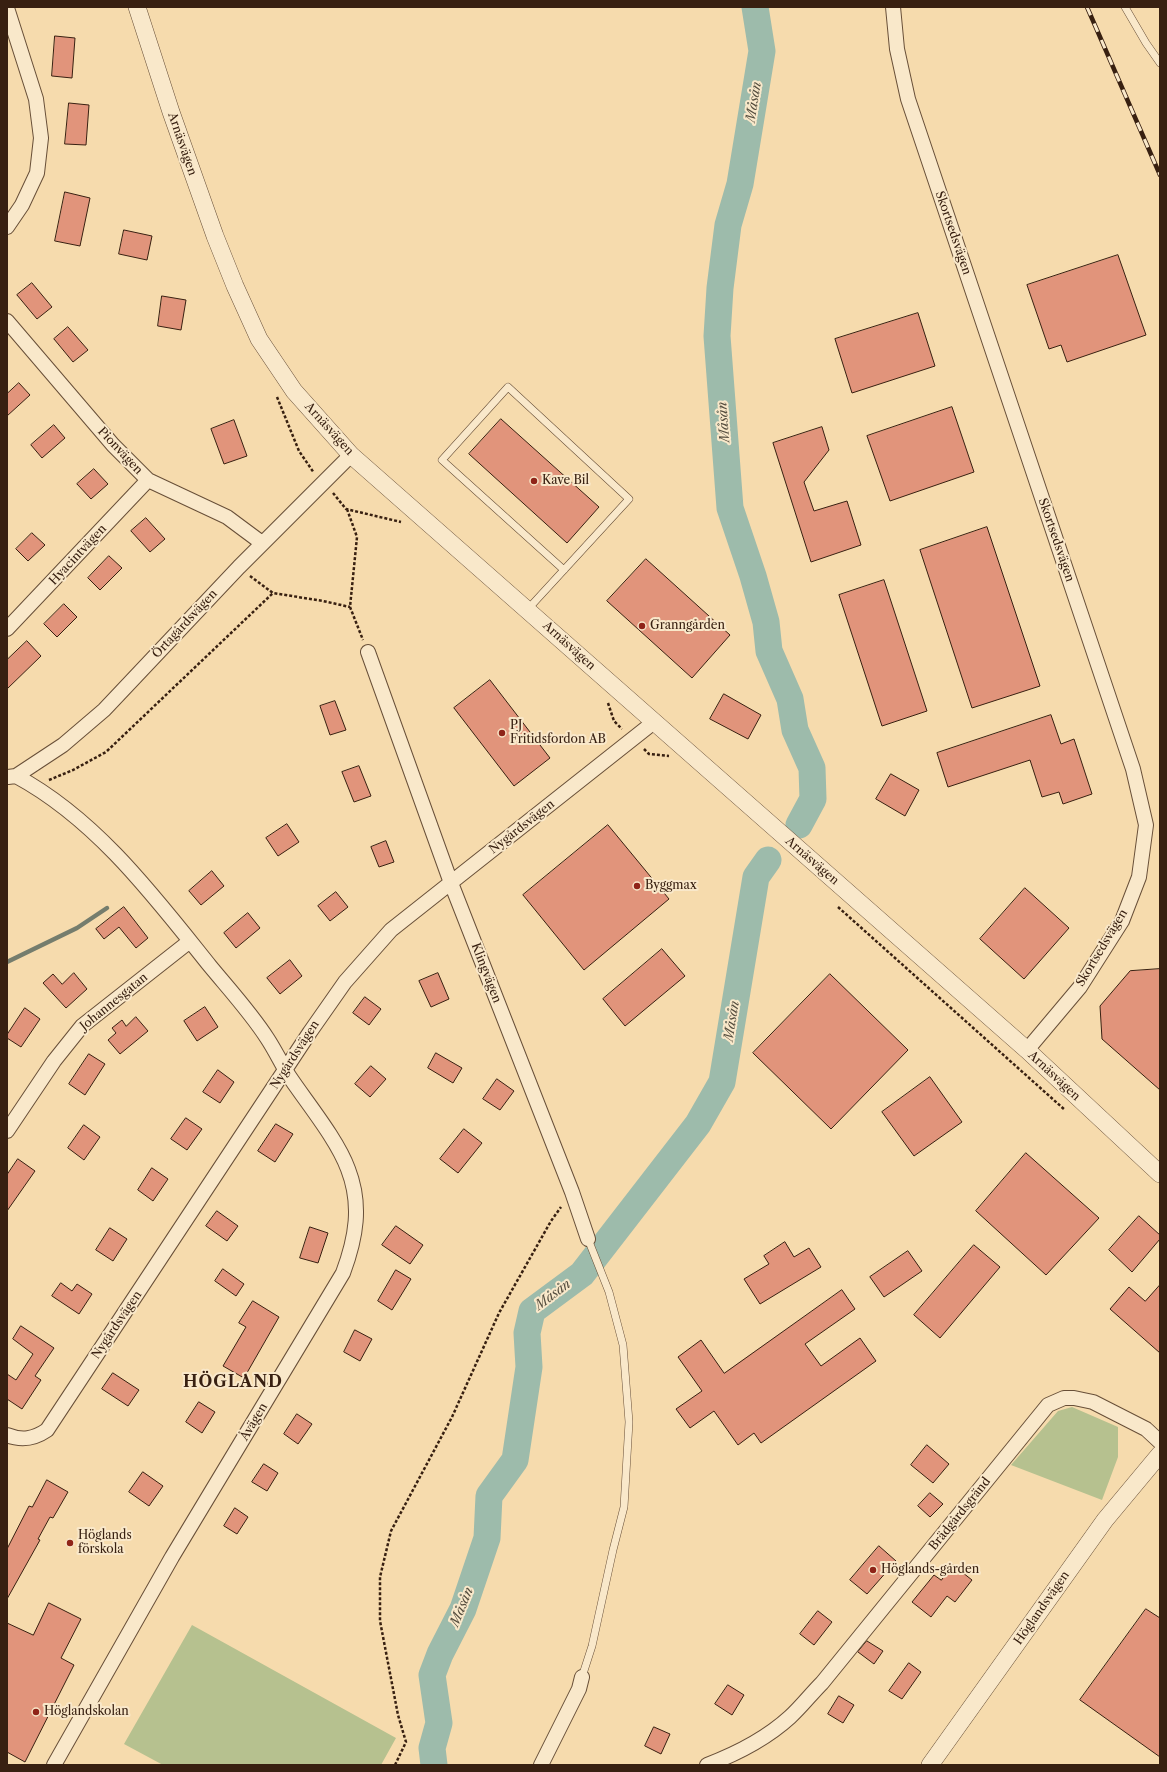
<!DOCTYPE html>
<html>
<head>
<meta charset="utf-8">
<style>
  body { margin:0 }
  #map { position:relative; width:1167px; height:1772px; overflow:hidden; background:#f6dbad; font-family:"Libre Caslon Text",serif }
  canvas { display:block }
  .frame { position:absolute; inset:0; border:8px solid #382011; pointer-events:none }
</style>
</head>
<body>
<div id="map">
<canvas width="1167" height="1772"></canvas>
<div class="frame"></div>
</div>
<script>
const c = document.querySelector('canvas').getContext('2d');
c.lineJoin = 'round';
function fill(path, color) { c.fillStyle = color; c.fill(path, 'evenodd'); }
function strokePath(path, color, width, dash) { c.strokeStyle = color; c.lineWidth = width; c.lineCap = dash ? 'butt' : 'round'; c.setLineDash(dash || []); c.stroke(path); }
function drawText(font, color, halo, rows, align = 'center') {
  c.font = font + ' "Libre Caslon Text",serif'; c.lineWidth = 4; c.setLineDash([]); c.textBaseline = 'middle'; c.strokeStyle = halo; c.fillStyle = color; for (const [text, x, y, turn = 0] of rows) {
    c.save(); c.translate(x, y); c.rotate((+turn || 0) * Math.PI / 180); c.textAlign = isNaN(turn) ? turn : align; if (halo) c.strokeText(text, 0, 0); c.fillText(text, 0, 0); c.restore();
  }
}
const green = new Path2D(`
  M1072 1407 1118 1427V1457L1102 1500 1011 1465 1058 1411Z
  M192 1625 396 1738 381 1765H163L124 1744Z`);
const stream = new Path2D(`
  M7 962 77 928 107 908`);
const river = new Path2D(`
  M755 7 762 51 740 184 728 225 720 288 717 336 730 508 753 576 766 622 769 651 790 699 795 730 812 768 813 799 799 825
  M434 1765 432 1748 439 1723 432 1675 440 1654 463 1609 487 1538 489 1496 515 1460 529 1367 527 1333 532 1311 582 1274 698 1124 722 1082 756 877 768 860`);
const building = new Path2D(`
  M55 36 75 38 72 78 52 76Z
  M69 103 89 105 86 145 65 144Z
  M65 192 90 198 80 246 55 241Z
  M124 230 152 236 147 260 119 254Z
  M1118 255 1146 335 1067 362 1061 345 1049 349 1027 285Z
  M32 283 52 307 37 319 17 295Z
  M162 296 186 300 181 330 158 326Z
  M918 313 935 366 852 393 835 339Z
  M68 327 88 350 73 362 54 339Z
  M19 383 30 395 7 416V394Z
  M952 407 974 472 890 501 867 436Z
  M501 419 599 507 567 543 469 454Z
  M234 420 247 456 224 464 211 429Z
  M54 425 65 438 42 458 31 445Z
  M822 427 829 450 804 482 814 511 847 501 861 545 811 562 773 443Z
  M94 469 108 484 91 499 77 484Z
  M146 518 165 539 150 552 131 531Z
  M987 527 1040 686 972 708 920 550Z
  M32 533 45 545 28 561 16 549Z
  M109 556 122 568 100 590 88 578Z
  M646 559 730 635 692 678 607 601Z
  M884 580 927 711 882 726 839 595Z
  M64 604 77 617 57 637 44 624Z
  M27 641 41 656 7 689V660Z
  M490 680 550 758 514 786 454 708Z
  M724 694 761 715 748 739 710 719Z
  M335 701 346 730 330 735 320 706Z
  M1051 715 1061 744 1074 739 1092 794 1063 804 1059 792 1042 797 1030 760 948 787 937 753Z
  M359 766 371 796 354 802 342 772Z
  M891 774 919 790 905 816 876 799Z
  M287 824 299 842 278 856 266 838Z
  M608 825 669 899 584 970 523 895Z
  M386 841 394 862 379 867 371 847Z
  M212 871 224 886 201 905 189 891Z
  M1025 888 1069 928 1024 979 980 939Z
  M336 892 348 907 330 921 318 906Z
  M124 907 148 938 136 948 119 927 104 939 96 929Z
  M248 913 260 928 236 948 224 933Z
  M662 949 685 976 625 1026 603 999Z
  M290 960 302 976 280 994 267 978Z
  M1160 969V1090L1102 1039 1100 1006 1130 971Z
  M74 973 87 989 66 1008 43 983 53 974 62 984Z
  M438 973 449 999 431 1007 419 981Z
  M830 974 908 1050 831 1129 753 1053Z
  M365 997 381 1009 369 1025 353 1013Z
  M205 1007 218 1027 197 1041 184 1021Z
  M25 1008 40 1019 21 1047 7 1038V1035Z
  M136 1017 148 1031 120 1054 108 1040 116 1033 112 1028 122 1020 126 1026Z
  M436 1053 462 1068 453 1083 428 1068Z
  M89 1054 105 1064 85 1095 69 1084Z
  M371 1066 386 1079 370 1097 355 1084Z
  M218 1070 234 1082 220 1103 203 1092Z
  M930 1077 962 1122 914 1156 882 1112Z
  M497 1079 514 1091 500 1110 483 1099Z
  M186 1118 202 1129 187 1150 171 1139Z
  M276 1124 293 1134 275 1162 258 1151Z
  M84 1125 100 1137 84 1160 68 1148Z
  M464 1129 482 1143 458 1173 440 1159Z
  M1026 1153 1099 1218 1046 1275 976 1211Z
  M18 1159 35 1171 7 1211V1175Z
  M152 1168 168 1179 153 1201 138 1190Z
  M217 1211 238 1226 227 1241 206 1226Z
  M1139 1216 1160 1235V1239L1132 1272 1109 1250Z
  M396 1226 423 1245 410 1264 382 1245Z
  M310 1227 328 1233 318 1263 300 1258Z
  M110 1228 127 1239 113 1261 96 1250Z
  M785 1242 794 1257 809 1248 821 1267 760 1304 744 1279 769 1264 764 1256Z
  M974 1245 1000 1267 940 1338 914 1315Z
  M908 1251 922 1271 884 1297 870 1277Z
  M223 1269 244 1284 236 1296 215 1281Z
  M396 1270 411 1279 392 1310 378 1301Z
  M61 1283 72 1291 77 1284 92 1294 79 1314 52 1296Z
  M1160 1285V1353L1110 1309 1129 1287 1145 1301Z
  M842 1290 855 1309 805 1344 821 1366 860 1338 876 1361 761 1443 754 1433 738 1445 714 1411 690 1428 676 1409 702 1391 678 1357 701 1340 724 1373Z
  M253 1301 279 1317 244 1378 223 1366 246 1327 239 1323Z
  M21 1326 54 1348 35 1376 41 1380 22 1409 7 1399V1374L16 1380 33 1354 13 1339Z
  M355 1330 372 1339 360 1361 344 1352Z
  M113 1373 139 1390 128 1406 102 1389Z
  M199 1402 215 1412 202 1433 186 1422Z
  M297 1414 312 1424 298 1444 284 1434Z
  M927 1445 949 1464 933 1483 911 1465Z
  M264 1464 278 1473 267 1491 252 1482Z
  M143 1472 163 1486 149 1506 129 1492Z
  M47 1480 68 1492 53 1518 50 1517 38 1539 40 1540 7 1599V1549L29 1506 32 1507Z
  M930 1493 943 1504 930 1517 918 1506Z
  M235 1508 248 1517 237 1534 224 1526Z
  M879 1546 896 1561 867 1594 850 1580Z
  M953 1565 972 1580 955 1602 947 1596 931 1617 912 1602 934 1575 941 1580Z
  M49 1603 81 1619 61 1658 74 1665 25 1762 7 1752V1623L33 1635Z
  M1146 1609 1160 1618V1757L1080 1700Z
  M818 1611 832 1622 814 1645 800 1634Z
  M867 1641 883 1651 874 1664 858 1652Z
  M909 1663 921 1672 902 1699 889 1691Z
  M728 1685 744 1695 732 1715 715 1704Z
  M839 1696 854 1705 843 1723 828 1714Z
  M654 1727 670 1734 661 1754 645 1746Z`);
const path = new Path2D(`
  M277 397 299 451 314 473
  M333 493 346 509 401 522
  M347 509 357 537 350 607 363 640
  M250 576 273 593 323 601 350 607
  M608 703 614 721 622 729
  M644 749 649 754 669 756
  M49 780 73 770 106 752 273 593
  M838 907 1065 1110
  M395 1765 406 1742 398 1715 380 1621V1577L391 1531 452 1417 499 1313 551 1221 561 1207`);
const service = new Path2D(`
  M1125 7 1146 43 1160 63
  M528 609 629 499 508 387 442 460 564 570
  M582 1677 592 1646 613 1550 624 1507 629 1422 623 1345 609 1292 588 1239`);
const minor = new Path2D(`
  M893 7 897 49 908 99 1133 769 1146 825 1139 877 1122 921 1080 987 1027 1050
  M7 8 36 99 41 138 37 173 22 205 7 227
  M7 321 113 445 148 480 227 517 262 543
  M7 629 148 480
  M368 652 451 883 572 1192 588 1239
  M16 776C96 819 154 896 210 966 229 989 251 1013 267 1038 275 1050 281 1063 289 1076 307 1103 337 1139 348 1169 362 1205 356 1238 343 1273L172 1557 54 1765
  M8 777 16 776 63 745 104 710 239 567 351 455
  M7 1131 54 1061 82 1026 190 941
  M7 1435C22 1441 34 1439 47 1430L310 1032 345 982 391 930 654 722
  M541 1765 579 1689 582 1677
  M707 1765C736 1754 767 1738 790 1717 801 1707 811 1694 822 1683L1048 1405 1064 1398H1074L1093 1402 1146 1429 1160 1442`);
const tertiary = new Path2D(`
  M137 7 171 112 215 236 235 286 259 339 294 391 351 455 1027 1050 1160 1174
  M930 1765 1105 1520 1160 1454`);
const rail = new Path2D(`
  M1087 7 1160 175`);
const markers = [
  [534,481,4,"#8f2418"],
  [642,626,4,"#8f2418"],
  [502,733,4,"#8f2418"],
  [637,886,4,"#8f2418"],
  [70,1543,4,"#8f2418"],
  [873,1570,4,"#8f2418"],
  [36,1712,4,"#8f2418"]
];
const streetNames = [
  ["Arnäsvägen",182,144,71],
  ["Skortsedsvägen",953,233,71],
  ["Arnäsvägen",329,429,48],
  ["Pionvägen",120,451,47],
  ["Skortsedsvägen",1056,540,71],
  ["Hyacintvägen",78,555,-47],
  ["Örtagårdsvägen",185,624,-47],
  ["Arnäsvägen",569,646,42],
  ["Nygårdsvägen",522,827,-38],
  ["Arnäsvägen",812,861,41],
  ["Skortsedsvägen",1102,948,-59],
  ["Klingvägen",486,973,69],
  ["Johannesgatan",114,1002,-39],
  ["Nygårdsvägen",295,1055,-57],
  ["Arnäsvägen",1054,1076,43],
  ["Nygårdsvägen",117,1325,-56],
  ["Åvägen",254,1422,-59],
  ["Brädgårdsgränd",960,1514,-51],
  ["Höglandsvägen",1042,1608,-55]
];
const poiNames = [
  ["Kave Bil",542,481],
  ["Granngården",650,626],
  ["PJ",510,726],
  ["Fritidsfordon AB",510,740],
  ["Byggmax",645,886],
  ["Höglands",78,1536],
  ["förskola",78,1550],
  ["Höglands-gården",881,1570],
  ["Höglandskolan",44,1712]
];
const waterNames = [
  ["Måsån",754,102,-81],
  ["Måsån",724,422,-94],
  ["Måsån",732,1021,-81],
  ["Måsån",553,1295,-37],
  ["Måsån",462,1607,-68]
];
const districtNames = [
  ["HÖGLAND",233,1382]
];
fill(green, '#b6c18f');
strokePath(stream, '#757d6d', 4.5);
strokePath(river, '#9dbbab', 27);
fill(building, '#e1947b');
strokePath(building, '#382011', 1);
strokePath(service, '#684f38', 8);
strokePath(minor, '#684f38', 16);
strokePath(tertiary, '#684f38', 18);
strokePath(path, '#382011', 2.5, [3, 2]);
strokePath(service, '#f9e8ca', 7);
strokePath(minor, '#f9e8ca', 14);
strokePath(tertiary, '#f9e8ca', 17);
strokePath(rail, '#382011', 4.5);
strokePath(rail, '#f9e8ca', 3, [9]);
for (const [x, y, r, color] of markers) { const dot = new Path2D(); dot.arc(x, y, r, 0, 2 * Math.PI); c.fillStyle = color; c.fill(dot); strokePath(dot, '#f9e8ca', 1.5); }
drawText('12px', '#382011', '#f9e8ca', streetNames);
drawText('12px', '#382011', '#f9e8ca', poiNames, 'left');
drawText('italic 13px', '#564e3f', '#f9e8ca', waterNames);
c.letterSpacing = '1px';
drawText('bold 16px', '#382011', '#f9e8ca', districtNames);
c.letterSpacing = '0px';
</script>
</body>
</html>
